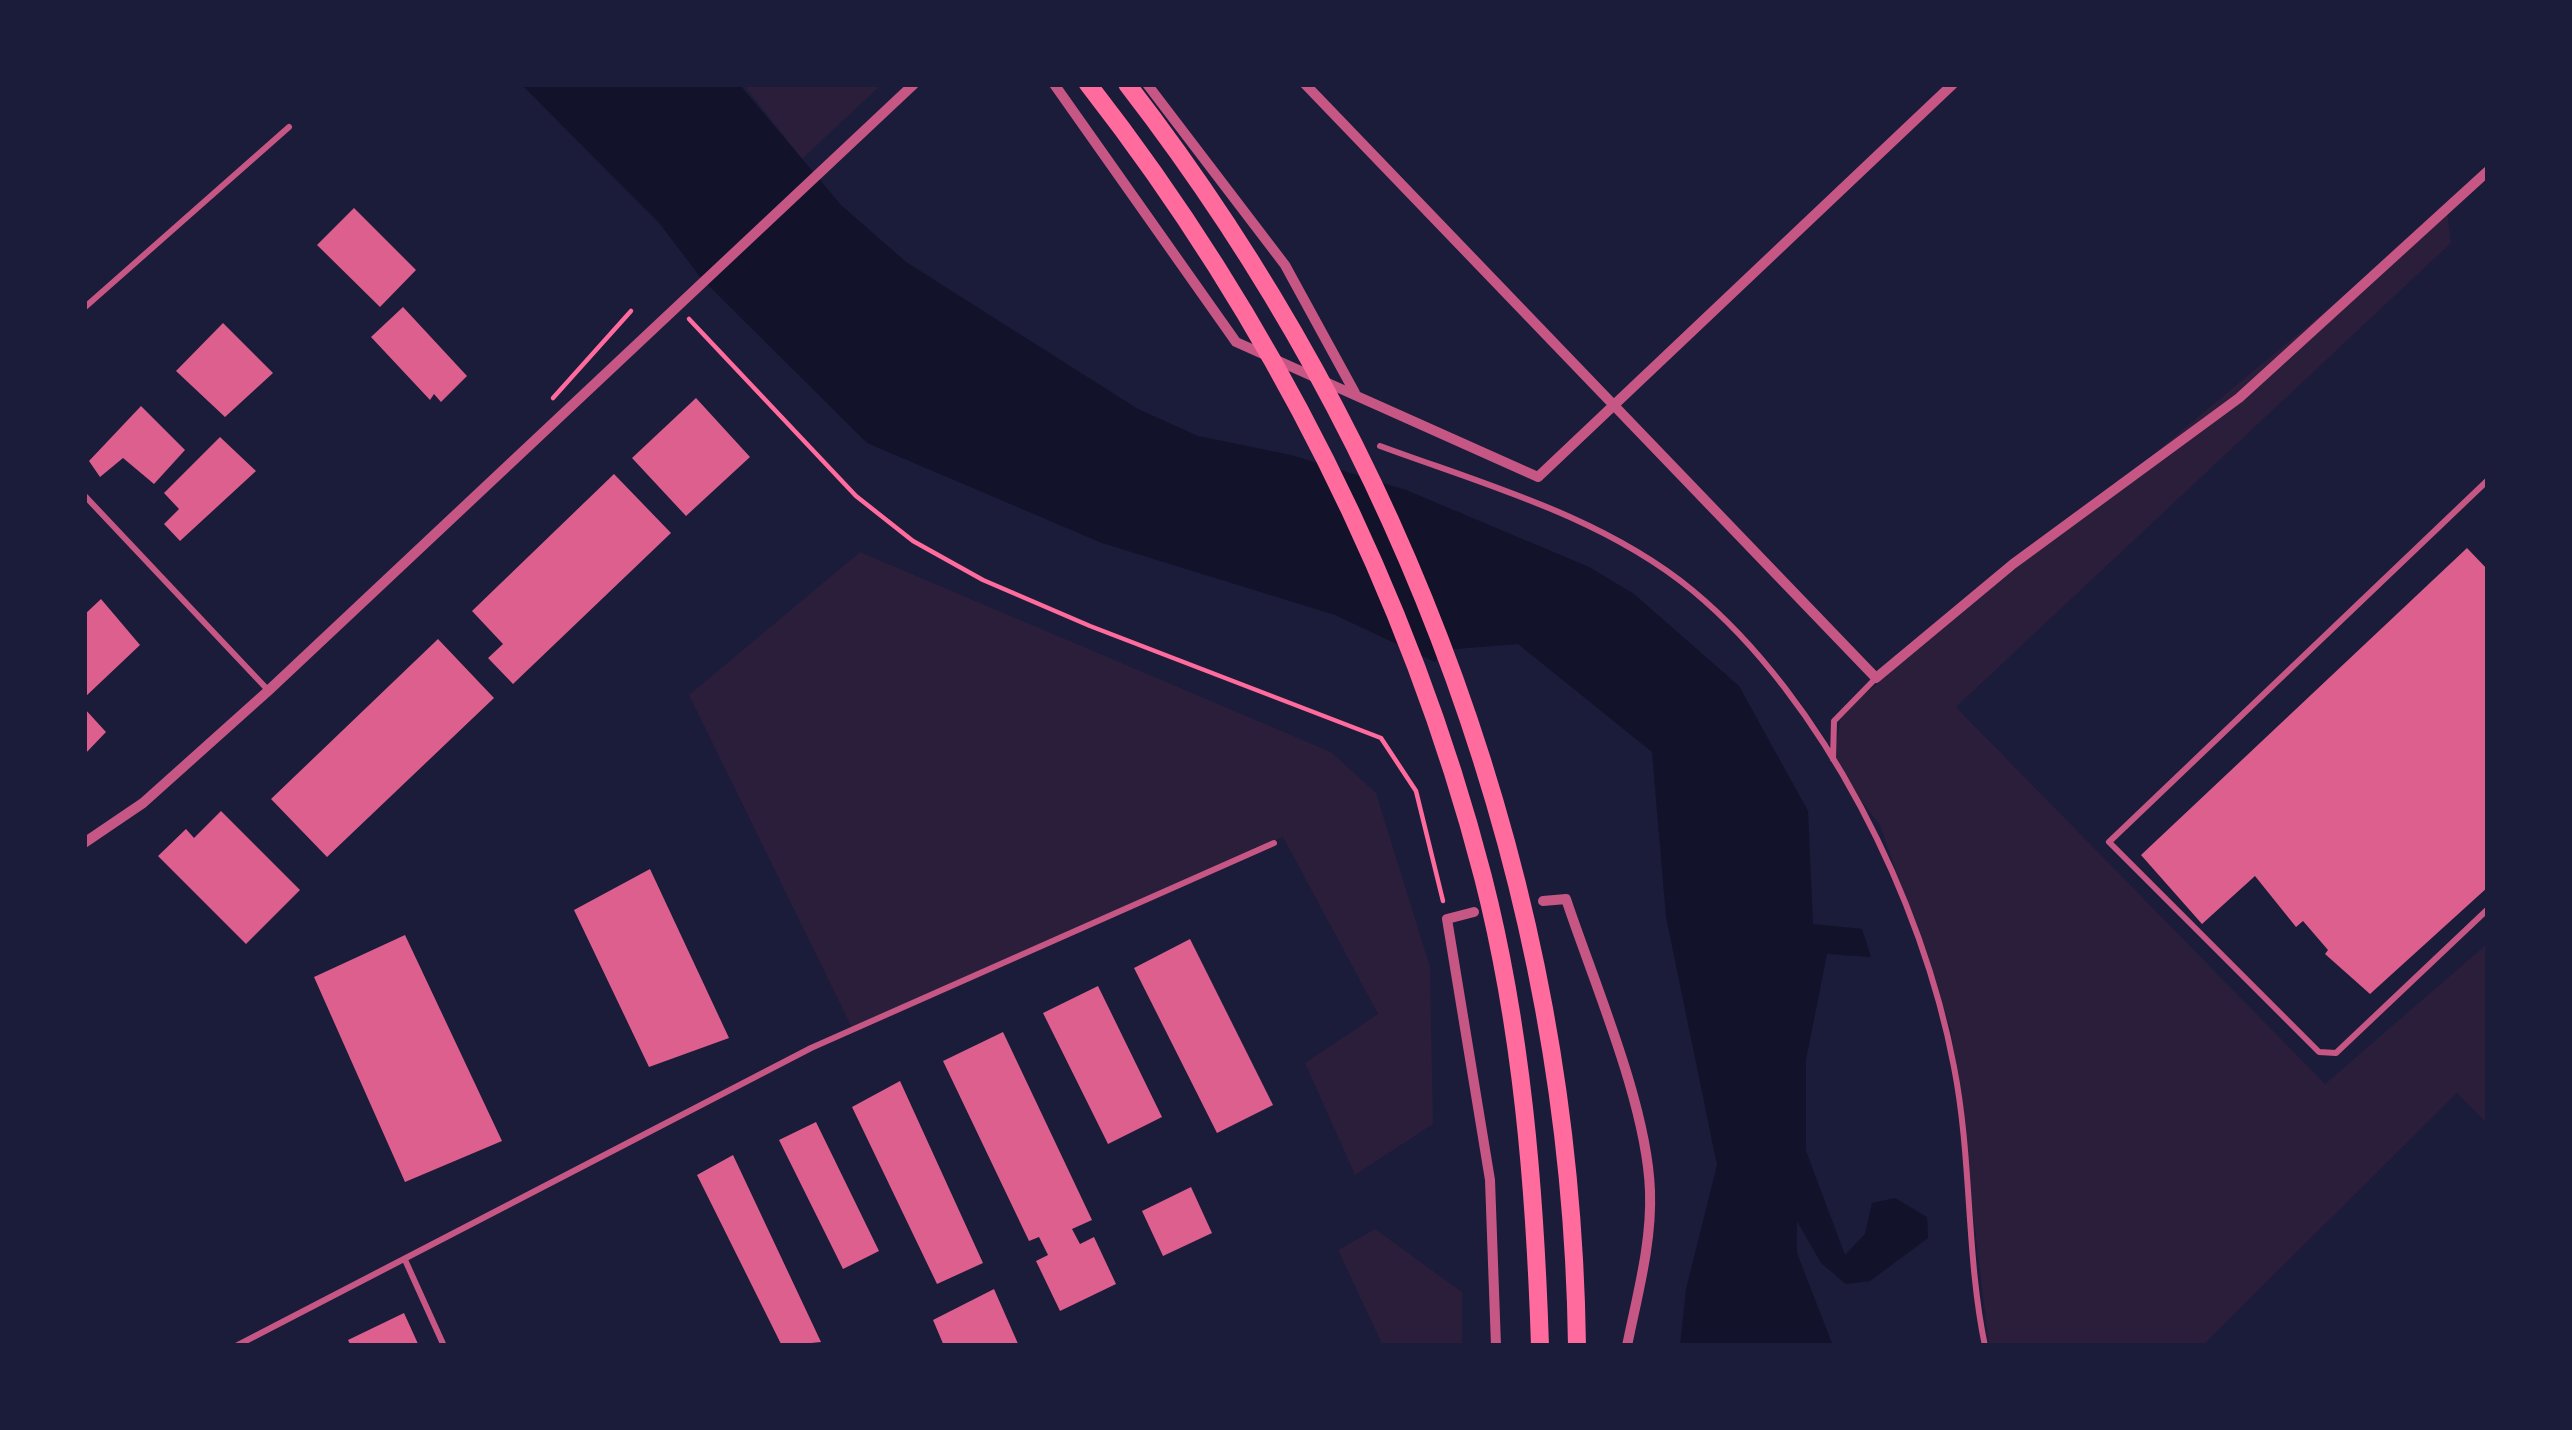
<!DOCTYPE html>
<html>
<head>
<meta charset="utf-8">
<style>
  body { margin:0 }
  #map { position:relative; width:2572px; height:1430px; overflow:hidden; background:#1b1b3a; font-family:Arial,sans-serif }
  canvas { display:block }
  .frame { position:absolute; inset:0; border:87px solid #1b1b3a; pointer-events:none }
</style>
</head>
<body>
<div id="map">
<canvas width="2572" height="1430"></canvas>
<div class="frame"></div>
</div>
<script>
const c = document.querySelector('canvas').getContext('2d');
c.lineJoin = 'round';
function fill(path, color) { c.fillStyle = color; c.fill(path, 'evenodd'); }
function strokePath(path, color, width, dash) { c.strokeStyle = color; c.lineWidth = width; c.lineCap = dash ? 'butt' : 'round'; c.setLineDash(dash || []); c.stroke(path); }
const green = new Path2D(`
  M743 84H882L802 159Z
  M2447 210 2451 243 1956 707 2325 1084 2488 943V1124L2457 1093 2202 1346H1989L1951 1030 1880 825 1832 763 1842 713Z
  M860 552 1331 752 1376 793 1430 967 1433 1124 1355 1175 1305 1063 1378 1014 1283 837 853 1030 689 695Z
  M1375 1229 1462 1292V1346H1383L1338 1250Z`);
const water = new Path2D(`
  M521 84H739L841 205 906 262 1138 409 1198 436 1291 455 1406 490 1589 567 1634 594 1739 686 1808 811 1813 924 1862 929 1871 957 1827 954 1806 1060V1151L1845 1255 1865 1234 1872 1203 1895 1198 1927 1217 1928 1238 1870 1281 1846 1284 1821 1263 1797 1221V1253L1833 1346H1680L1686 1289 1717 1165 1666 917 1652 752 1518 644 1443 650 1435 662 1335 615 1102 543 867 443 701 278 660 224Z`);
const building = new Path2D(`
  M354 208 416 270 380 307 317 245Z
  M403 307 467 376 441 402 434 394 430 400 371 337Z
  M223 323 273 373 225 417 176 371Z
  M696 398 750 457 686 516 632 458Z
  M141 406 185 450 154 484 123 458 100 477 89 461Z
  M220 437 256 471 180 541 164 524 179 509 164 493Z
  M614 474 671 533 513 684 488 658 503 644 472 611Z
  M2467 548 2488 570V887L2370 994 2325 954 2328 950 2303 921 2296 927 2255 876 2202 924 2141 855Z
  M101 599 140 645 84 698V615Z
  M438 639 494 698 327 857 271 799Z
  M84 708 106 732 84 755Z
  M221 811 300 890 246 944 158 856 186 829 194 838Z
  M650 869 729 1038 649 1067 574 910Z
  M405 935 502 1141 405 1182 314 977Z
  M1190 939 1273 1105 1217 1133 1134 968Z
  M1098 986 1162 1117 1108 1144 1043 1013Z
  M1003 1032 1092 1220 1072 1229 1080 1244 1094 1237 1116 1284 1060 1311 1036 1261 1048 1255 1039 1237 1029 1241 943 1061Z
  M900 1081 983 1263 937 1284 852 1107Z
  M816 1122 879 1251 843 1269 779 1140Z
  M733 1155 821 1342 782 1346 697 1175Z
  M1191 1187 1212 1233 1163 1256 1142 1211Z
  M994 1289 1019 1346H944L933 1320Z
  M404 1313 419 1346H351L348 1340Z`);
const path = new Path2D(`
  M689 319 856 496 913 541 983 580 1090 626 1381 738 1416 791 1443 901
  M553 398 631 311`);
const service = new Path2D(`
  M84 308 289 127
  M1380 446C1486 485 1603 517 1692 590 1824 699 1923 901 1954 1067 1972 1159 1966 1255 1985 1346
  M2488 480 2109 842 2319 1052 2336 1053 2488 909
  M84 495 267 689
  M1833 759 1834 721 1876 678
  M406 1262 444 1346
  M236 1346 811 1048 1274 843`);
const minor = new Path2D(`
  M1054 84 1236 342 1538 477 1953 84
  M1147 84 1285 265 1355 393
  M1305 84 1876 678 2013 564 2239 398 2488 171
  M84 843 143 803 268 691 914 84
  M1543 901 1566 899C1594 983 1647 1105 1650 1191 1652 1243 1637 1296 1627 1346
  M1474 912 1447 919 1490 1180 1496 1346`);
const trunk = new Path2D(`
  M1088 84C1269 316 1409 591 1483 877 1522 1029 1535 1190 1540 1346
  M1127 84C1406 445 1571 888 1577 1346`);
fill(green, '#2a1e3b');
fill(water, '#12122b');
fill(building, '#dd5f8e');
strokePath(path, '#ff6b9d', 4.5);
strokePath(service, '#c65784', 6);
strokePath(minor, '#c65784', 10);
strokePath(trunk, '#ff6b9d', 18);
</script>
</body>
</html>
